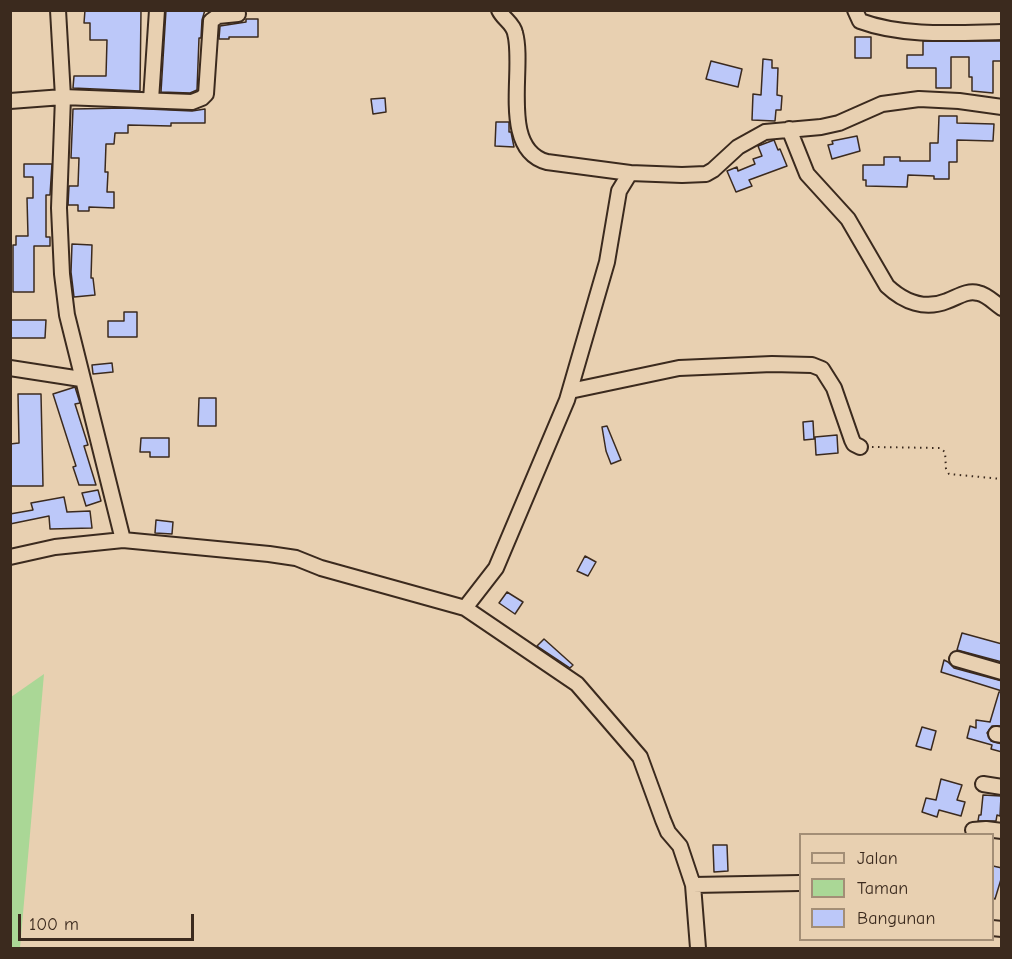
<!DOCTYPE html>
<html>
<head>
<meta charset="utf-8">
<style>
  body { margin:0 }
  #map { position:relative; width:1012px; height:959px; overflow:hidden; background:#e8d0b1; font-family:"Comic Neue",sans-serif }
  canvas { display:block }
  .frame { position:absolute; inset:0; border:12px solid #3b2a1e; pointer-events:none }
  .legend { position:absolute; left:799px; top:833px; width:195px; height:108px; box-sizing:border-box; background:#e8d0b1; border:2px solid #a38e76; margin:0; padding:8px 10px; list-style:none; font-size:18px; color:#3b2a1e }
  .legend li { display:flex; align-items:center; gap:12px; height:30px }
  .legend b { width:30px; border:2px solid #a38e76 }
  .scale { position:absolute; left:18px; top:914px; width:176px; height:27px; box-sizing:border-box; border:3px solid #3b2a1e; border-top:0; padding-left:8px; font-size:18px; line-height:21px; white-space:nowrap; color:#3b2a1e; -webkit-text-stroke:4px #e8d0b1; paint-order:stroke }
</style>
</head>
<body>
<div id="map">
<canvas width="1012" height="959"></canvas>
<div class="frame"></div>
<ul class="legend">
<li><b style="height:8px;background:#e8d0b1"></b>Jalan</li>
<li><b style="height:16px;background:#aad796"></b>Taman</li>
<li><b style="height:16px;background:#bcc8f9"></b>Bangunan</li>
</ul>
<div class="scale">100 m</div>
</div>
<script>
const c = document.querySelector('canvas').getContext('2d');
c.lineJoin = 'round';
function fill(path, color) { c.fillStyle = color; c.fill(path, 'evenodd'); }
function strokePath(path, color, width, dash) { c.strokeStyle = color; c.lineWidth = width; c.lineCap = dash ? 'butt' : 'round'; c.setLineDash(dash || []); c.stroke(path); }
const green = new Path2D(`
  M44 674 20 948H11V697Z`);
const building = new Path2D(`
  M85 10H141L140 91 73 88 74 76H106L107 40H90V23H84Z
  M166 10H205L202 20 201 38H199L197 90 190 93 161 92Z
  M246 19H258V37H229V39H219L220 26 246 22Z
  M855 37H871V58H855Z
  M923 41H1002V61H993V93L972 91V77H969V57H951V88H936V68H907V55H923Z
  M763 59 772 60V68H778L777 95 782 96 781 110H776L775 121 752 120 753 94 761 95Z
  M711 61 742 69 738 87 706 79Z
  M385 98 386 112 373 114 371 99Z
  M126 108 192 111 205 109V123H171V126L128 125V133H115L114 144H106L105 172H108L107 192H114V208L89 207V211H78V205H68L69 186H78L79 158H71L73 109Z
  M939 116H957V123L994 124 993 141 957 140V162H949V179H934V176L908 175 907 187 866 186V180H863V165H884V157H900V161H930V143H938Z
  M496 122H509V132H511L514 147 495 146Z
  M857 136 860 151 832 159 828 145 833 144 832 141Z
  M774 140 778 150 780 149 787 166 749 180 752 186 736 192 727 171 737 167 738 171 755 164 753 159 762 156 758 146Z
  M24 164H52L50 195H46V237H50V246H34V292H13V245H16V236H28L27 198H33V177H24Z
  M72 244 92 245 91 278H93L95 295 74 297 71 272Z
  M124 312H137V337H108V321H124Z
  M10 320H46L45 338H10Z
  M112 363 113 372 93 374 92 365Z
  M75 387 80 403 75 404 88 445 84 446 96 485H79L73 467 76 466 53 394Z
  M18 394H41L43 486H10V444L19 443Z
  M199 398H216V426H198Z
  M813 421 814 439 804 440 803 422Z
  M607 426 621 460 611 464 606 451 602 427Z
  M837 435 838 453 816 455 815 437Z
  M141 438H169V457H150V452H140Z
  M98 490 101 501 86 506 82 493Z
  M64 497 67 512 90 511 92 528 50 529 49 516 10 524V514L33 510 31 503Z
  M156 520 173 522 172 534 155 533Z
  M585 556 596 562 588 576 577 571Z
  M507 592 523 602 515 614 499 603Z
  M962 633 1002 644V662L957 650Z
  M544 639 573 665 570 668 537 646Z
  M944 660 948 662 954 668 1002 681V691L941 672Z
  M999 692H1002V726H992L987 733 991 741 1002 744V752L991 749 992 745 967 738 970 726 976 728V720L990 722Z
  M922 727 936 731 931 750 916 746Z
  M941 779 962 785 957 800 965 802 961 816 939 810 937 817 922 812 926 798 936 800Z
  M983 795 1001 796 1000 816 997 815 996 821H978L979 815H981Z
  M713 845H727L728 871 714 872Z
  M993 866 1002 868V876L995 899 993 898Z`);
const path = new Path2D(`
  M872 447 940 448 945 452 946 469 949 474 1002 479`);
const minor = new Path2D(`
  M58 10 63 97 59 208 62 274 67 315 123 540
  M499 10C503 19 513 23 515 33 525 68 499 149 547 162L630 173
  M855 10 860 21C903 37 956 33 1002 32
  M151 100 157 10
  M10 101 63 97 192 102 202 98 206 94 211 21 218 16 238 14
  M789 129 807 174 848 219 887 286C904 302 925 310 947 301 958 297 967 290 978 293 988 295 994 303 1002 308
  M10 368 81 379
  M570 391 679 368 772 364 812 365 822 369 834 388 852 440 854 444 860 447
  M10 557 55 547 123 540 269 554 296 558 321 568 465 608 577 684 640 757 663 820 668 832 680 846 693 885 698 948
  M465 608 496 568 567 400 607 262 619 191 630 173 682 175 706 174 713 170 738 147 765 132 821 127 839 123 882 104 919 99 959 101 1002 107
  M957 659 1002 672
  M996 734 1002 735
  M983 784 1002 787
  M973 830 986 829 1002 831
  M693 885 800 883
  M992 928 1002 929`);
fill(green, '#aad796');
fill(building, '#bcc8f9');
strokePath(building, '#3b2a1e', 1.5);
strokePath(minor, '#3b2a1e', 18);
strokePath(path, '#3b2a1e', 2, [1.5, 4.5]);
strokePath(minor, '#e8d0b1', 14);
</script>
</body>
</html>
